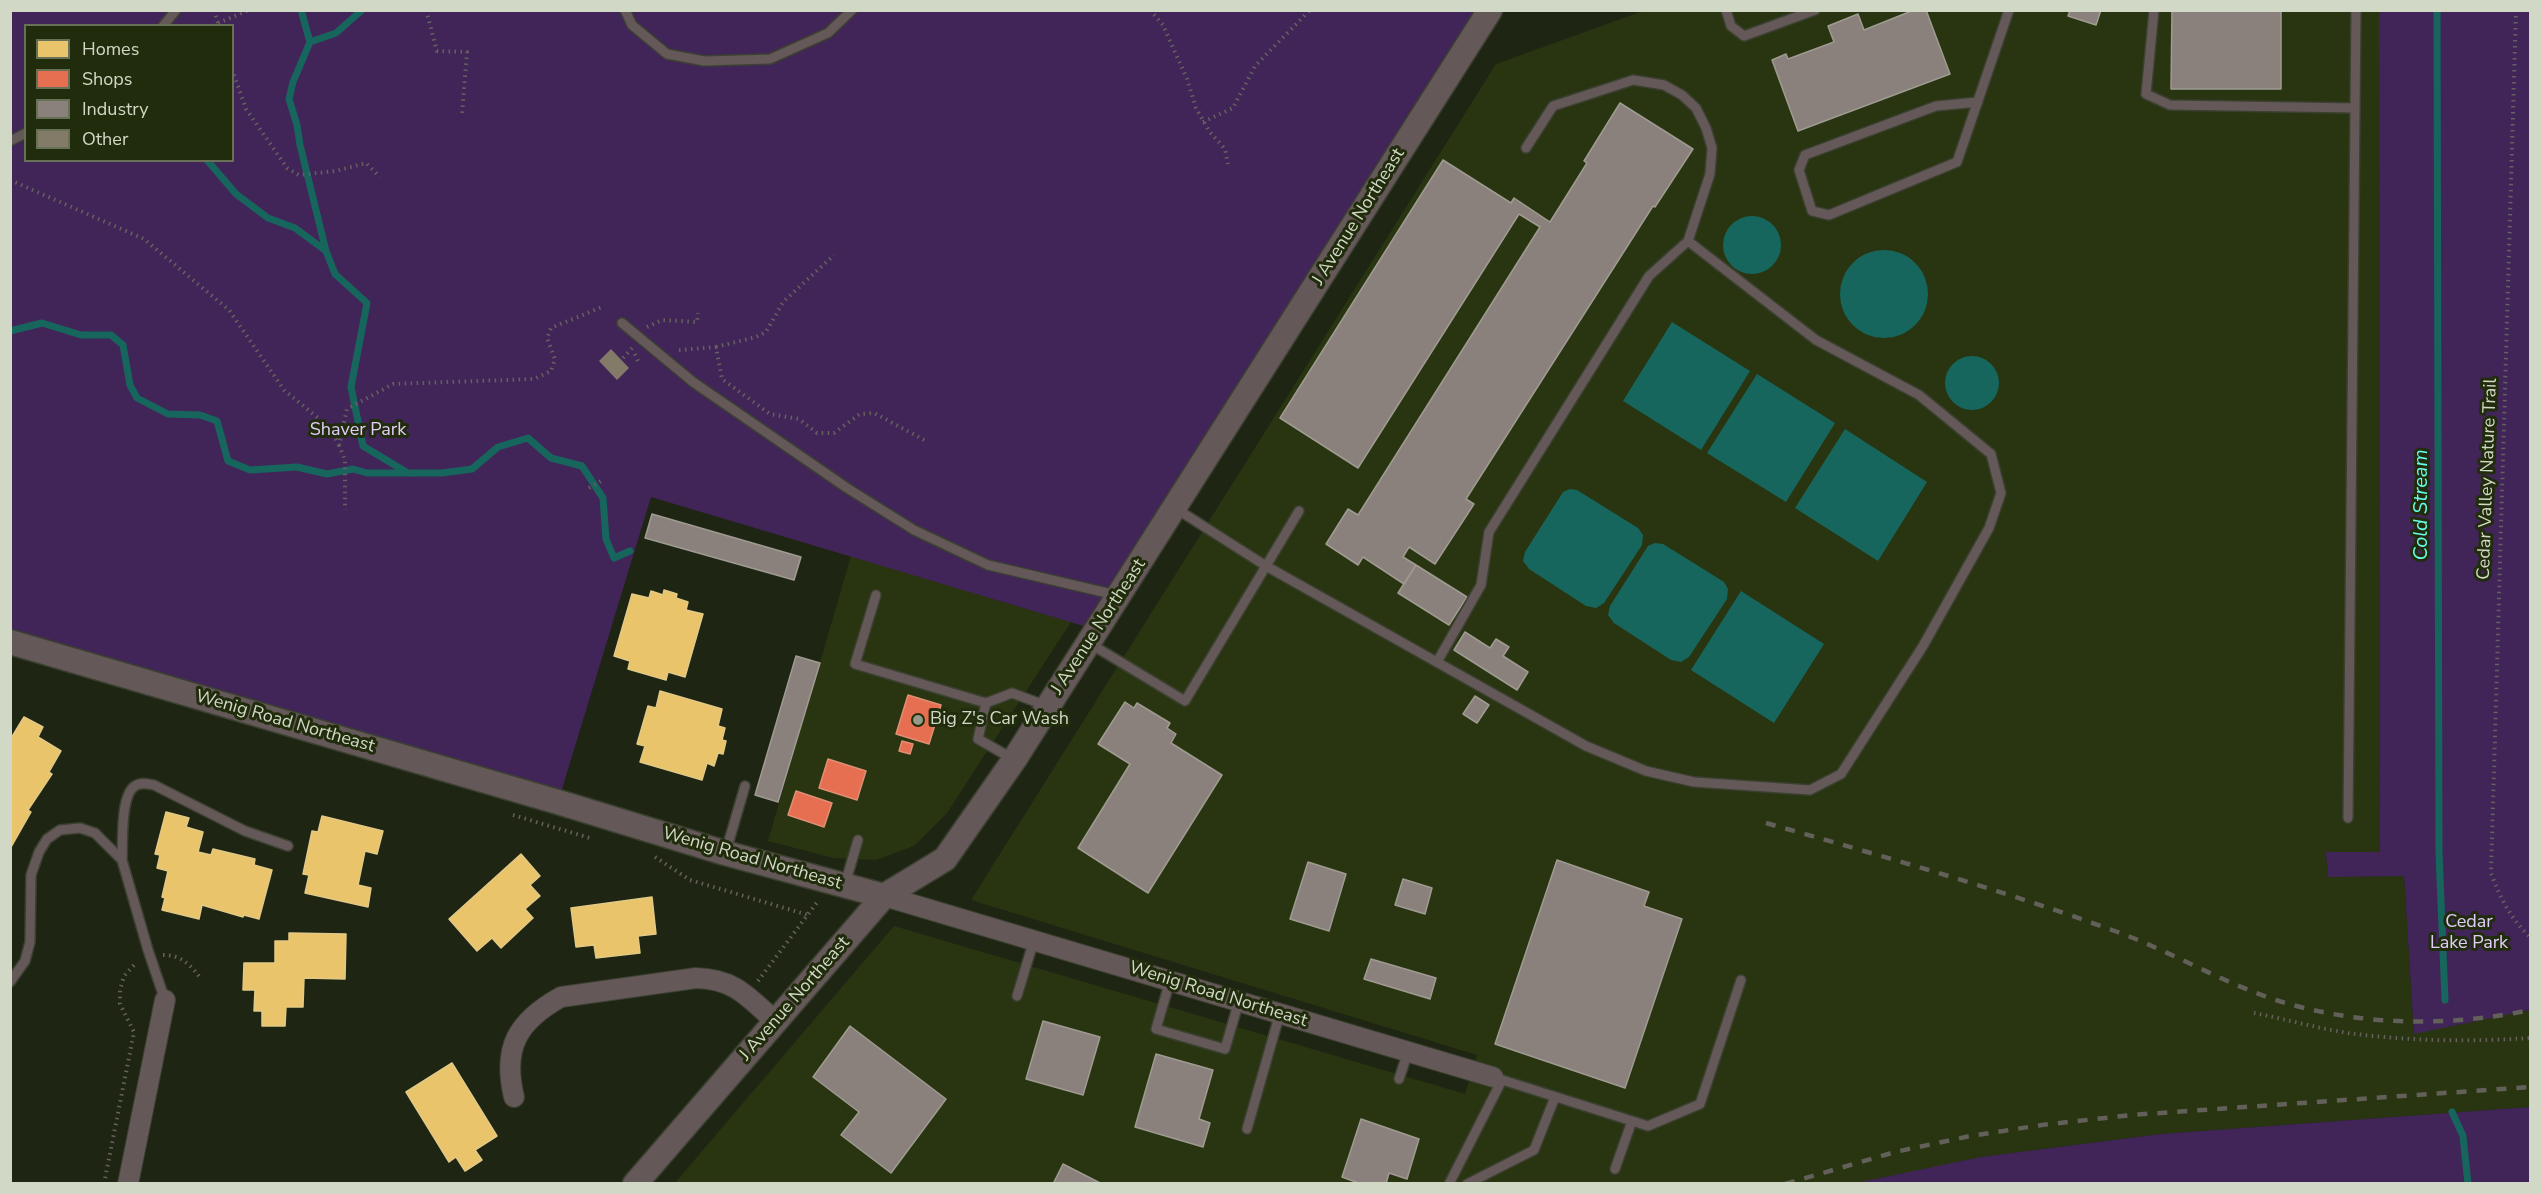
<!DOCTYPE html>
<html>
<head>
<meta charset="utf-8">
<style>
  body { margin:0 }
  #map { position:relative; width:2541px; height:1194px; overflow:hidden; background:#1f2513; font-family:"Nunito Sans",sans-serif }
  canvas { display:block }
  .frame { position:absolute; inset:0; border:12px solid #d1d9c6; pointer-events:none }
  .legend { position:absolute; left:24px; top:24px; width:210px; height:138px; box-sizing:border-box; background:#212c0c; border:2px solid #677156; margin:0; padding:8px 10px; list-style:none; font-size:18px; color:#d1d9c6 }
  .legend li { display:flex; align-items:center; gap:12px; height:30px }
  .legend b { width:30px; border:2px solid #677156 }
</style>
</head>
<body>
<div id="map">
<canvas width="2541" height="1194"></canvas>
<div class="frame"></div>
<ul class="legend">
<li><b style="height:16px;background:#e9c46a"></b>Homes</li>
<li><b style="height:16px;background:#e76f51"></b>Shops</li>
<li><b style="height:16px;background:#8a817c"></b>Industry</li>
<li><b style="height:16px;background:#837a67"></b>Other</li>
</ul>
</div>
<script>
const c = document.querySelector('canvas').getContext('2d');
c.lineJoin = 'round';
function fill(path, color) { c.fillStyle = color; c.fill(path, 'evenodd'); }
function strokePath(path, color, width, dash) { c.strokeStyle = color; c.lineWidth = width; c.lineCap = dash ? 'butt' : 'round'; c.setLineDash(dash || []); c.stroke(path); }
function drawText(font, color, halo, rows, align = 'center') {
  c.font = font + ' "Nunito Sans",sans-serif'; c.lineWidth = 6; c.setLineDash([]); c.textBaseline = 'middle'; c.strokeStyle = halo; c.fillStyle = color; for (const [text, x, y, turn = 0] of rows) {
    c.save(); c.translate(x, y); c.rotate((+turn || 0) * Math.PI / 180); c.textAlign = isNaN(turn) ? turn : align; if (halo) c.strokeText(text, 0, 0); c.fillText(text, 0, 0); c.restore();
  }
}
const built = new Path2D(`
  M1643 11H2379L2380 852H2326L2328 876H2404L2414 1033 2530 1010V1107L2161 1134 1981 1157 1856 1184H674L894 926 1465 1094 1477 1055 971 900 1496 64Z
  M851 556 1071 622 947 813 914 846 876 860 833 858 768 841Z`);
const green = new Path2D(`
  M10 11H1490L1097 630 651 497 558 802 11 642ZM26 26H232V160H26Z
  M2379 11H2530V1010L2414 1034 2404 876 2328 877 2326 852H2380Z
  M2530 1107V1183H1856L1981 1157 2161 1134Z`);
const water = new Path2D(`
  M1723 245a29 29 0 1 1 58 0a29 29 0 1 1-58 0Z
  M1840 294a44 44 0 1 1 88 0a44 44 0 1 1-88 0Z
  M1672 322 1750 371 1701 450 1623 401Z
  M1945 383a27 27 0 1 1 54 0a27 27 0 1 1-54 0Z
  M1757 374 1835 423 1786 502 1707 453Z
  M1845 429 1927 482 1878 561 1795 508Z
  M1570 489 1577 490 1638 528 1643 535 1642 545 1604 603 1596 608 1586 606 1529 569 1523 561 1525 552 1563 492Z
  M1655 543 1663 544 1724 582 1728 589 1727 599 1689 657 1681 662 1671 660 1614 623 1608 615 1610 606 1648 546Z
  M1741 591 1824 644 1774 723 1691 670Z`);
const homes = new Path2D(`
  M664 590 677 594 676 598 688 602 686 610 703 614 685 677 668 672 666 680 628 669 630 661 614 656 632 594 649 598 651 591 663 595Z
  M660 691 722 709 718 726 725 728 722 740 726 741 723 754 718 753 714 766 707 763 702 780 640 762 645 746 637 744 648 706 656 708Z
  M24 717 43 727 38 737 61 751 49 772 52 774 28 810 31 812 10 849V740Z
  M166 812 189 818 186 827 203 832 198 852 211 855 213 849 255 859 254 865 272 870 259 919 244 915 243 917 202 905 199 919 162 910 165 898 162 897 168 871 157 868 160 855 155 854Z
  M322 816 383 831 377 854 365 851 358 885 371 888 368 907 305 893 309 875 303 874 312 831 318 832Z
  M521 854 540 876 530 885 540 896 525 909 533 918 501 948 492 938 477 951 449 919Z
  M652 897 656 934 638 936 640 953 596 958 594 945 576 947 571 908Z
  M289 933 346 934 345 979 304 978 303 1007H286L285 1026H262V1011H254L255 990H243L244 963H275V941H289Z
  M452 1063 497 1136 475 1150 482 1160 465 1171 456 1157 449 1162 406 1092Z`);
const shops = new Path2D(`
  M908 695 941 705 929 744 896 734Z
  M902 741 913 744 910 754 899 751Z
  M828 759 866 771 857 800 819 788Z
  M796 791 832 803 824 827 788 815Z`);
const industry = new Path2D(`
  M1914 10H1926L1950 74 1798 131 1772 60 1786 54 1788 59 1834 42 1828 26 1858 14 1864 30Z
  M2070 10H2101L2096 25 2068 16Z
  M2172 10H2281V89H2171Z
  M1620 103 1693 149 1655 207 1653 206 1466 499 1474 504 1435 564 1409 547 1403 557 1416 565 1404 584 1363 557 1358 565 1326 544 1348 509 1358 515 1540 227 1519 214 1358 468 1280 418 1443 160 1511 203 1514 198 1550 222 1587 163 1584 161Z
  M652 514 801 557 794 580 645 538Z
  M1416 565 1467 597 1449 625 1398 593Z
  M1465 632 1490 648 1496 639 1509 647 1503 656 1528 672 1517 690 1454 650Z
  M796 656 820 663 778 802 755 795Z
  M1475 696 1489 705 1477 723 1463 714Z
  M1125 702 1134 708 1137 703 1170 723 1167 728 1176 734 1171 743 1222 775 1148 893 1078 848 1130 764 1098 744Z
  M1557 860 1649 892 1644 906 1682 919 1625 1088 1495 1044Z
  M1308 862 1346 874 1329 931 1290 919Z
  M1403 879 1432 888 1425 914 1395 905Z
  M1371 959 1436 978 1430 999 1364 979Z
  M1043 1021 1100 1037 1083 1095 1026 1079Z
  M850 1026 946 1099 891 1173 841 1135 859 1112 813 1077Z
  M1156 1054 1213 1070 1199 1119 1210 1123 1203 1147 1135 1127Z
  M1361 1119 1419 1139 1407 1179 1389 1173 1386 1184H1361L1342 1177Z
  M1063 1164 1102 1184H1053Z`);
const stream = new Path2D(`
  M301 10 310 42 293 82 289 99 297 125 300 145 326 251
  M2437 10 2439 853 2445 1000
  M310 42 336 33 362 10
  M207 160 236 194 268 218 295 228 326 251 335 274 367 303 351 387 363 446 408 473
  M10 331 42 323 81 335H111L123 345 130 385 137 398 168 414 200 415 217 421 228 461 250 470 297 467 327 474 353 469 367 473H442L472 469 498 447 528 438 551 458 582 466 603 498 606 539 614 558 630 551
  M2452 1112 2463 1136 2468 1184`);
const building = new Path2D(`
  M611 349 629 368 617 380 599 361Z`);
const path = new Path2D(`
  M214 10 219 26
  M426 10 437 51 467 52 462 114
  M1150 10 1163 25 1187 79 1196 108 1209 131 1225 149 1228 164
  M2516 10 2491 873C2500 898 2511 919 2530 937
  M218 23 249 10
  M232 69 246 109 287 168 299 175 336 171 366 163 380 177
  M1203 122 1233 108 1255 66 1310 10
  M10 180 144 239 229 310 284 390 329 427 339 445 347 409 393 384 534 379 551 371 555 359 547 338 551 328 602 307
  M647 327 662 320 697 322 698 313
  M716 347 756 337 766 332 783 302 834 255
  M679 350 716 347 722 379 770 414 799 419 817 433H834L860 414 874 413 928 442
  M635 354 640 365
  M623 358 632 348
  M339 445 345 460V510
  M589 488 601 481
  M513 815 593 839
  M655 857 690 880 808 915
  M163 955C181 955 191 965 201 979
  M758 981 818 901
  M2254 1013C2285 1019 2316 1028 2348 1033 2408 1041 2470 1042 2530 1038
  M104 1184 134 1032 120 1004V990L124 976 136 963`);
const service = new Path2D(`
  M625 10 632 25 667 54 704 61 770 59 828 33 852 10
  M1726 10 1731 26 1744 36 1815 10
  M2154 10 2146 94 2170 105 2355 108
  M163 26 176 10
  M1978 102 1936 106 1805 155 1799 170 1812 211 1829 215 1957 162 2009 10
  M10 141 26 133
  M622 323 693 382 847 488 914 530 988 565 1116 595
  M1175 508 1266 566 1586 746 1646 771 1694 782 1810 790 1841 774 1923 646 1989 528 2001 493 1991 454 1919 395 1816 340 1688 241 1710 174 1712 148 1706 128 1696 108 1682 95 1664 85 1633 80 1553 106 1526 148
  M876 595 855 664 986 703 1012 693 1047 706
  M1089 643 1185 701 1299 511
  M1437 662 1481 585 1489 532 1649 276 1688 241
  M986 703 978 739 1013 759
  M2348 818 2356 10
  M726 851 745 786
  M122 860C123 844 120 795 135 786 141 782 148 784 154 785L245 831 288 846
  M845 884 858 840
  M1170 981 1156 1029 1225 1049 1239 1001
  M10 982 25 961 30 942 31 875 39 852 47 839 60 830 80 828 95 833 122 860 148 950 165 1000
  M1017 996 1034 940
  M1493 1077 1648 1126 1700 1104 1741 980
  M1399 1079 1408 1052
  M1247 1129 1280 1013
  M1615 1169 1632 1121
  M1449 1184 1502 1080
  M1467 1184 1534 1150 1555 1097`);
const minor = new Path2D(`
  M884 896 1493 1077
  M514 1097C502 1047 518 1021 561 997L696 978C735 979 748 997 776 1022
  M128 1184 165 1000`);
const tertiary = new Path2D(`
  M10 642 558 802 725 853 884 896
  M635 1184 884 896 945 859 1014 760 1490 10`);
const rail = new Path2D(`
  M1766 823C1882 856 1999 889 2112 930 2169 950 2222 983 2279 1001 2359 1026 2450 1027 2530 1010
  M1785 1184 1895 1152 1970 1136 2042 1125 2131 1115 2530 1087`);
const markers = [
  [918,720,6,"#939a87"]
];
const streetNames = [
  ["J Avenue Northeast",1359,217,-58],
  ["Cedar Valley Nature Trail",2488,479,-88],
  ["J Avenue Northeast",1099,627,-57],
  ["Wenig Road Northeast",285,722,16],
  ["Wenig Road Northeast",752,859,16],
  ["Wenig Road Northeast",1218,995,17],
  ["J Avenue Northeast",795,999,-49]
];
const parkNames = [
  ["Shaver Park",358,431],
  ["Cedar",2469,923],
  ["Lake Park",2469,944]
];
const poiNames = [
  ["Big Z's Car Wash",930,720]
];
const waterNames = [
  ["Cold Stream",2422,505,-90]
];
fill(built, '#283510');
fill(green, '#412559');
fill(water, '#17665d');
fill(homes, '#e9c46a');
strokePath(homes, '#e2ca86', 1.5);
fill(shops, '#e76f51');
strokePath(shops, '#e08f74', 1.5);
fill(industry, '#8a817c');
strokePath(industry, '#9f9b92', 1.5);
strokePath(stream, '#17665d', 7);
fill(building, '#837a67');
strokePath(service, '#3b4031', 12);
strokePath(minor, '#3b4031', 22);
strokePath(tertiary, '#3b4031', 27);
strokePath(path, '#66615d', 4, [1.5, 4.5]);
strokePath(service, '#645858', 9);
strokePath(minor, '#645858', 20);
strokePath(tertiary, '#645858', 24);
strokePath(rail, '#626059', 4.5, [10, 10]);
for (const [x, y, r, color] of markers) { const dot = new Path2D(); dot.arc(x, y, r, 0, 2 * Math.PI); c.fillStyle = color; c.fill(dot); strokePath(dot, '#212c0c', 2); }
drawText('18px', '#d1d9c6', '#212c0c', streetNames);
drawText('18px', '#e1cdf9', '#212c0c', parkNames);
drawText('18px', '#d1d9c6', '#212c0c', poiNames, 'left');
drawText('italic 20px', '#68fcec', '#212c0c', waterNames);
</script>
</body>
</html>
